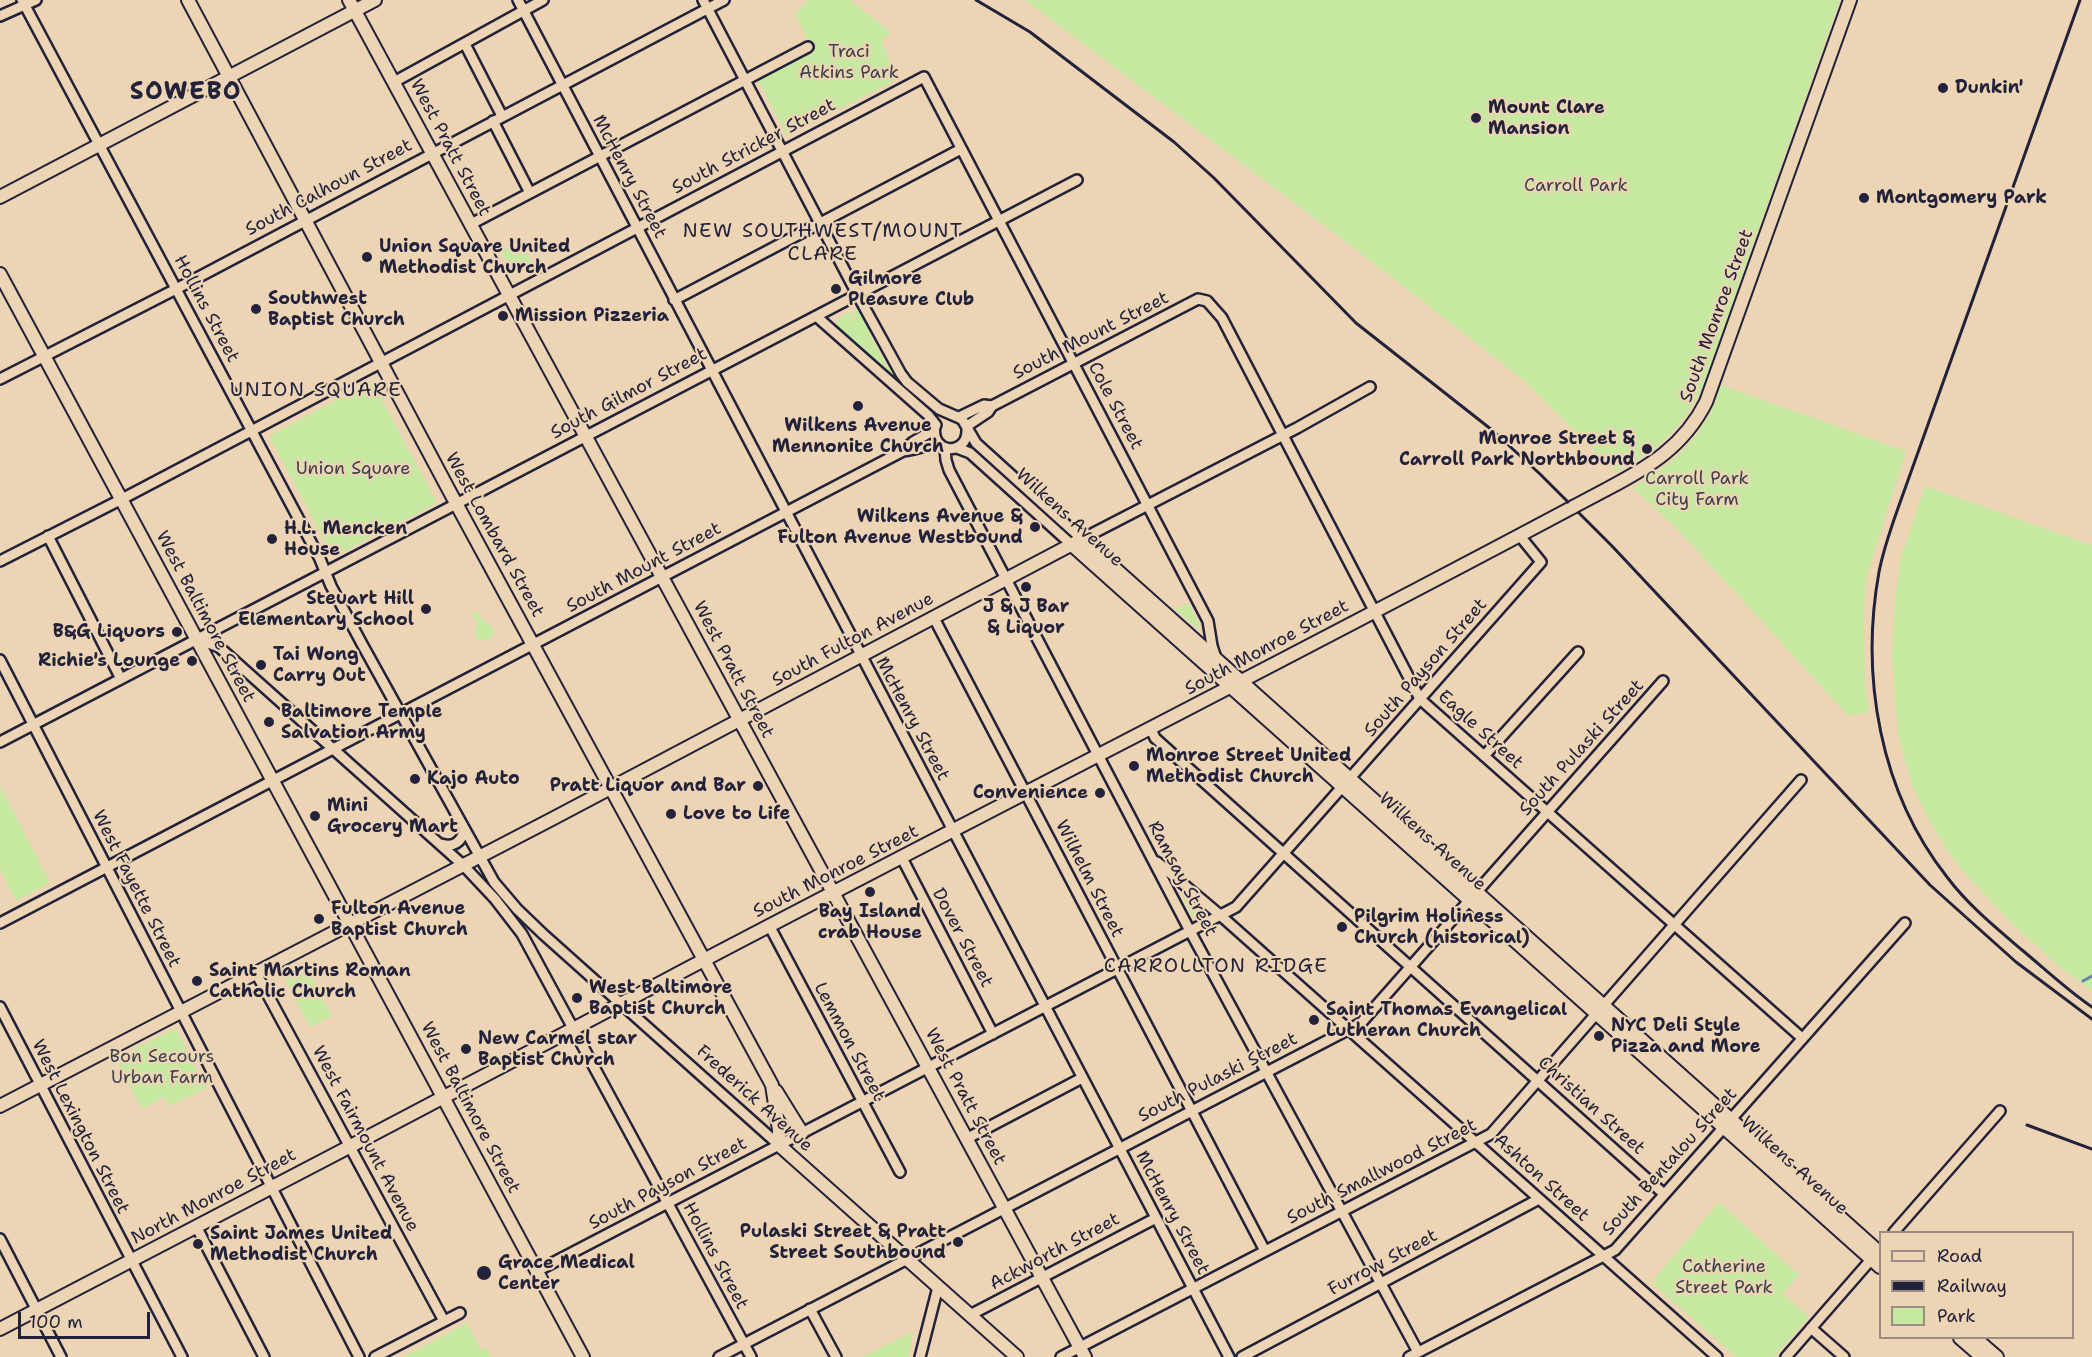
<!DOCTYPE html>
<html>
<head>
<meta charset="utf-8">
<style>
  body { margin:0 }
  #map { position:relative; width:2092px; height:1357px; overflow:hidden; background:#edd4b5; font-family:"Shantell Sans",sans-serif }
  canvas { display:block }
  .legend { position:absolute; left:1879px; top:1231px; width:195px; height:108px; box-sizing:border-box; background:#edd4b5; border:2px solid #9c8d84; margin:0; padding:8px 10px; list-style:none; font-size:18px; color:#22223b }
  .legend li { display:flex; align-items:center; gap:12px; height:30px }
  .legend b { width:30px; border:2px solid #9c8d84 }
  .scale { position:absolute; left:18px; top:1312px; width:132px; height:27px; box-sizing:border-box; border:3px solid #22223b; border-top:0; padding-left:8px; font-size:18px; line-height:21px; white-space:nowrap; color:#22223b; -webkit-text-stroke:4px #edd4b5; paint-order:stroke }
</style>
</head>
<body>
<div id="map">
<canvas width="2092" height="1357"></canvas>
<ul class="legend">
<li><b style="height:8px;background:#edd4b5"></b>Road</li>
<li><b style="height:8px;background:#22223b"></b>Railway</li>
<li><b style="height:16px;background:#c6e8a1"></b>Park</li>
</ul>
<div class="scale">100 m</div>
</div>
<script>
const c = document.querySelector('canvas').getContext('2d');
c.lineJoin = 'round';
function fill(path, color) { c.fillStyle = color; c.fill(path, 'evenodd'); }
function strokePath(path, color, width, dash) { c.strokeStyle = color; c.lineWidth = width; c.lineCap = dash ? 'butt' : 'round'; c.setLineDash(dash || []); c.stroke(path); }
function drawText(font, color, halo, rows, align = 'center') {
  c.font = font + ' "Shantell Sans",sans-serif'; c.lineWidth = 4.5; c.setLineDash([]); c.textBaseline = 'middle'; c.strokeStyle = halo; c.fillStyle = color; for (const [text, x, y, turn = 0] of rows) {
    c.save(); c.translate(x, y); c.rotate((+turn || 0) * Math.PI / 180); c.textAlign = isNaN(turn) ? turn : align; if (halo) c.strokeText(text, 0, 0); c.fillText(text, 0, 0); c.restore();
  }
}
const green = new Path2D(`
  M808 0H850L891 32 881 42 897 76 896 80 787 136 757 78 812 50 795 14Z
  M1025 0H1840L1702 388C1678 433 1660 448 1616 472L1522 379 1363 255Z
  M521 241 534 266 515 276 501 251Z
  M856 309 864 316 872 331 869 333 886 364 880 369 860 350 836 324 840 317 850 312 853 320 856 321V318L852 312Z
  M888 365 892 366 937 412 933 416 882 370Z
  M372 381 437 503 333 557 269 436Z
  M1721 385 1906 451 1867 575 1864 607 1865 687 1869 712 1848 716 1678 530 1633 488C1662 470 1686 452 1704 423 1712 412 1716 397 1721 385Z
  M1925 486 2092 545V991L2060 967 2014 926 1969 878 1946 849 1929 820 1913 788 1898 735 1892 659 1894 611 1900 560Z
  M1188 603 1200 626V630L1175 610Z
  M475 611C480 614 480 618 485 621 491 627 496 628 492 637L485 641 475 637 477 622 471 613Z
  M0 785 50 883 16 901 0 870Z
  M1181 893H1184L1202 908 1201 914 1195 917 1191 915Z
  M306 967 332 1016 310 1027 285 979Z
  M176 1029 206 1088 169 1106 164 1097 142 1109 115 1058Z
  M1719 1202 1799 1275 1783 1294 1809 1317 1774 1357H1736L1654 1285V1279Z
  M467 1323 481 1350 486 1347 491 1357H403Z
  M914 1331 908 1357H862Z`);
const stream = new Path2D(`
  M2083 981 2092 976`);
const minor = new Path2D(`
  M22 0 320 559 331 586 362 644 494 882 517 909 543 934 779 1145
  M518 0 1229 1357
  M703 0 857 294 901 374 907 382 939 409 962 419 976 443 1082 539 1297 428 1370 387
  M0 16 36 0
  M465 44 502 116
  M394 82 543 0
  M493 121 530 193
  M471 224 808 47
  M674 300 961 149
  M816 316 928 415 936 425
  M0 379 176 289 724 0
  M959 417 984 405 992 406
  M967 426 988 412 992 406 1198 299 1207 301 1222 318 1420 699 1802 1038
  M935 427C930 454 968 457 967 429
  M945 448 946 460 949 470 1190 931 1418 1352
  M957 448 970 453 1072 545
  M903 451C916 450 926 444 939 444
  M48 536 121 679
  M0 561 122 499 924 77 1208 621 1212 646 1216 658
  M934 618 1265 1251
  M197 639 219 647 463 865 495 899 522 934 751 1357
  M0 660 359 1357
  M1151 729 1155 738 1186 766 1664 1194
  M0 742 1077 180
  M1484 756 1578 652
  M441 844C453 848 462 842 464 830
  M902 858 993 1034
  M1157 862 1220 915 1717 1357
  M0 923 903 451 913 442 934 430
  M770 927 900 1172
  M256 973 444 1321
  M0 1007 182 1357
  M966 1139 1082 1078
  M197 1228 264 1357
  M1894 1232 2000 1111
  M0 1239 61 1357
  M537 1271 1236 907 1541 562 1520 536
  M810 1309 836 1357
  M970 1315 1156 1218
  M1811 1328 1844 1357
  M375 1357 460 1313
  M719 1357 1361 1023 1663 681
  M920 1357 938 1287
  M1061 1357 1491 1134 1801 780
  M1242 1357 1539 1199
  M1409 1357 1615 1250 1905 923
  M1786 1357 1875 1255`);
const major = new Path2D(`
  M188 0 451 494 772 1085 779 1130V1145L1017 1357
  M349 0 1085 1357
  M0 197 375 0
  M0 274 583 1357
  M1607 489C1649 467 1684 446 1706 402L1850 0
  M1072 545 1880 1267
  M776 1091 802 1133
  M0 1106 552 819 1082 539 1880 1253
  M0 1329C222 1215 443 1097 664 981 966 822 1271 668 1573 507
  M1960 1338 1982 1357
  M1975 1338 1997 1357`);
const rail = new Path2D(`
  M976 0 1030 32 1174 142 1214 178 1356 323 1492 430 1540 474 1612 546 1930 885 2016 962 2092 1019
  M2080 0 1897 511C1890 531 1883 551 1879 572 1860 677 1880 792 1947 877 1968 905 1995 927 2022 950 2045 969 2067 990 2092 1007
  M2027 1125 2092 1149`);
const majorBridge = new Path2D(`
  M1573 507 1607 489`);
const markers = [
  [1943,88,6,"#22223b"],
  [1476,118,6,"#22223b"],
  [1864,198,6,"#22223b"],
  [367,257,6,"#22223b"],
  [836,289,6,"#22223b"],
  [256,309,6,"#22223b"],
  [503,316,6,"#22223b"],
  [858,406,6,"#22223b"],
  [1647,449,6,"#22223b"],
  [1035,527,6,"#22223b"],
  [272,539,6,"#22223b"],
  [1026,587,6,"#22223b"],
  [426,609,6,"#22223b"],
  [177,632,6,"#22223b"],
  [192,661,6,"#22223b"],
  [261,665,6,"#22223b"],
  [269,722,6,"#22223b"],
  [1134,766,6,"#22223b"],
  [415,779,6,"#22223b"],
  [758,786,6,"#22223b"],
  [1100,793,6,"#22223b"],
  [671,814,6,"#22223b"],
  [315,816,6,"#22223b"],
  [870,892,6,"#22223b"],
  [319,919,6,"#22223b"],
  [1342,927,6,"#22223b"],
  [197,981,6,"#22223b"],
  [577,998,6,"#22223b"],
  [1314,1020,6,"#22223b"],
  [1599,1036,6,"#22223b"],
  [466,1049,6,"#22223b"],
  [958,1242,6,"#22223b"],
  [198,1244,6,"#22223b"],
  [484,1273,8,"#22223b"]
];
const parkNames = [
  ["Traci",849,52],
  ["Atkins Park",849,73],
  ["Carroll Park",1576,186],
  ["Union Square",353,469],
  ["Carroll Park",1697,479],
  ["City Farm",1697,500],
  ["Bon Secours",162,1057],
  ["Urban Farm",162,1078],
  ["Catherine",1724,1267],
  ["Street Park",1724,1288]
];
const poiNames = [
  ["Dunkin'",1955,88],
  ["Mount Clare",1488,108],
  ["Mansion",1488,129],
  ["Montgomery Park",1876,198],
  ["Union Square United",379,247],
  ["Methodist Church",379,268],
  ["Gilmore",848,279],
  ["Pleasure Club",848,300],
  ["Southwest",268,299],
  ["Baptist Church",268,320],
  ["Mission Pizzeria",515,316],
  ["Wilkens Avenue",858,426,"center"],
  ["Mennonite Church",858,447,"center"],
  ["Monroe Street &",1635,439,"right"],
  ["Carroll Park Northbound",1635,460,"right"],
  ["Wilkens Avenue &",1023,517,"right"],
  ["Fulton Avenue Westbound",1023,538,"right"],
  ["H.L. Mencken",284,529],
  ["House",284,550],
  ["Steuart Hill",414,599,"right"],
  ["Elementary School",414,620,"right"],
  ["J & J Bar",1026,607,"center"],
  ["& Liquor",1026,628,"center"],
  ["B&G Liquors",165,632,"right"],
  ["Tai Wong",273,655],
  ["Carry Out",273,676],
  ["Richie's Lounge",180,661,"right"],
  ["Baltimore Temple",281,712],
  ["Salvation Army",281,733],
  ["Monroe Street United",1146,756],
  ["Methodist Church",1146,777],
  ["Kajo Auto",427,779],
  ["Pratt Liquor and Bar",746,786,"right"],
  ["Convenience",1088,793,"right"],
  ["Mini",327,806],
  ["Grocery Mart",327,827],
  ["Love to Life",683,814],
  ["Fulton Avenue",331,909],
  ["Baptist Church",331,930],
  ["Bay Island",870,912,"center"],
  ["crab House",870,933,"center"],
  ["Pilgrim Holiness",1354,917],
  ["Church (historical)",1354,938],
  ["Saint Martins Roman",209,971],
  ["Catholic Church",209,992],
  ["West Baltimore",589,988],
  ["Baptist Church",589,1009],
  ["Saint Thomas Evangelical",1326,1010],
  ["Lutheran Church",1326,1031],
  ["NYC Deli Style",1611,1026],
  ["Pizza and More",1611,1047],
  ["New Carmel star",478,1039],
  ["Baptist Church",478,1060],
  ["Pulaski Street & Pratt",946,1232,"right"],
  ["Street Southbound",946,1253,"right"],
  ["Saint James United",210,1234],
  ["Methodist Church",210,1255],
  ["Grace Medical",498,1263],
  ["Center",498,1284]
];
const streetNames = [
  ["South Stricker Street",754,147,-28],
  ["West Pratt Street",450,148,62],
  ["McHenry Street",629,177,62],
  ["South Calhoun Street",329,188,-28],
  ["Hollins Street",206,309,62],
  ["South Monroe Street",1717,316,-70],
  ["South Mount Street",1091,336,-27],
  ["South Gilmor Street",629,394,-28],
  ["Cole Street",1115,406,62],
  ["Wilkens Avenue",1069,518,42],
  ["West Lombard Street",494,535,61],
  ["South Mount Street",644,568,-28],
  ["West Baltimore Street",205,617,62],
  ["South Fulton Avenue",853,640,-28],
  ["South Monroe Street",1267,648,-28],
  ["South Payson Street",1426,668,-49],
  ["West Pratt Street",733,670,62],
  ["McHenry Street",912,719,62],
  ["Eagle Street",1480,730,42],
  ["South Pulaski Street",1582,748,-48],
  ["Wilkens Avenue",1432,842,42],
  ["South Monroe Street",836,872,-27],
  ["Wilhelm Street",1089,879,63],
  ["Ramsay Street",1182,879,62],
  ["West Fayette Street",136,889,63],
  ["Dover Street",962,938,62],
  ["Lemmon Street",849,1042,62],
  ["South Pulaski Street",1218,1078,-27],
  ["West Pratt Street",965,1097,62],
  ["Frederick Avenue",754,1099,42],
  ["Christian Street",1591,1106,42],
  ["West Baltimore Street",470,1108,62],
  ["West Lexington Street",80,1127,63],
  ["West Fairmount Avenue",365,1139,62],
  ["South Bentalou Street",1670,1162,-48],
  ["Wilkens Avenue",1794,1166,42],
  ["South Smallwood Street",1382,1172,-27],
  ["Ashton Street",1541,1178,42],
  ["South Payson Street",668,1184,-28],
  ["North Monroe Street",214,1197,-28],
  ["McHenry Street",1172,1213,62],
  ["Ackworth Street",1055,1252,-28],
  ["Hollins Street",715,1256,62],
  ["Furrow Street",1383,1263,-28]
];
const neighbourhoodNames = [
  ["NEW SOUTHWEST/MOUNT",823,232],
  ["CLARE",823,255],
  ["UNION SQUARE",316,391],
  ["CARROLLTON RIDGE",1216,967]
];
const districtNames = [
  ["SOWEBO",186,93]
];
fill(green, '#c6e8a1');
strokePath(stream, '#6682a6', 3);
strokePath(minor, '#22223b', 14);
strokePath(major, '#22223b', 16);
strokePath(minor, '#edd4b5', 9);
strokePath(major, '#edd4b5', 12);
strokePath(rail, '#22223b', 3);
strokePath(majorBridge, '#22223b', 16, []);
strokePath(majorBridge, '#edd4b5', 12);
for (const [x, y, r, color] of markers) { const dot = new Path2D(); dot.arc(x, y, r, 0, 2 * Math.PI); c.fillStyle = color; c.fill(dot); strokePath(dot, '#edd4b5', 2); }
drawText('18px', '#3b404a', '#edd4b5', parkNames);
drawText('bold 18px', '#22223b', '#edd4b5', poiNames, 'left');
drawText('18px', '#22223b', '#edd4b5', streetNames);
c.letterSpacing = '1.5px';
drawText('20px', '#22223b', '#edd4b5', neighbourhoodNames);
c.letterSpacing = '0px';
c.letterSpacing = '1.5px';
drawText('bold 24px', '#22223b', '#edd4b5', districtNames);
c.letterSpacing = '0px';
</script>
</body>
</html>
